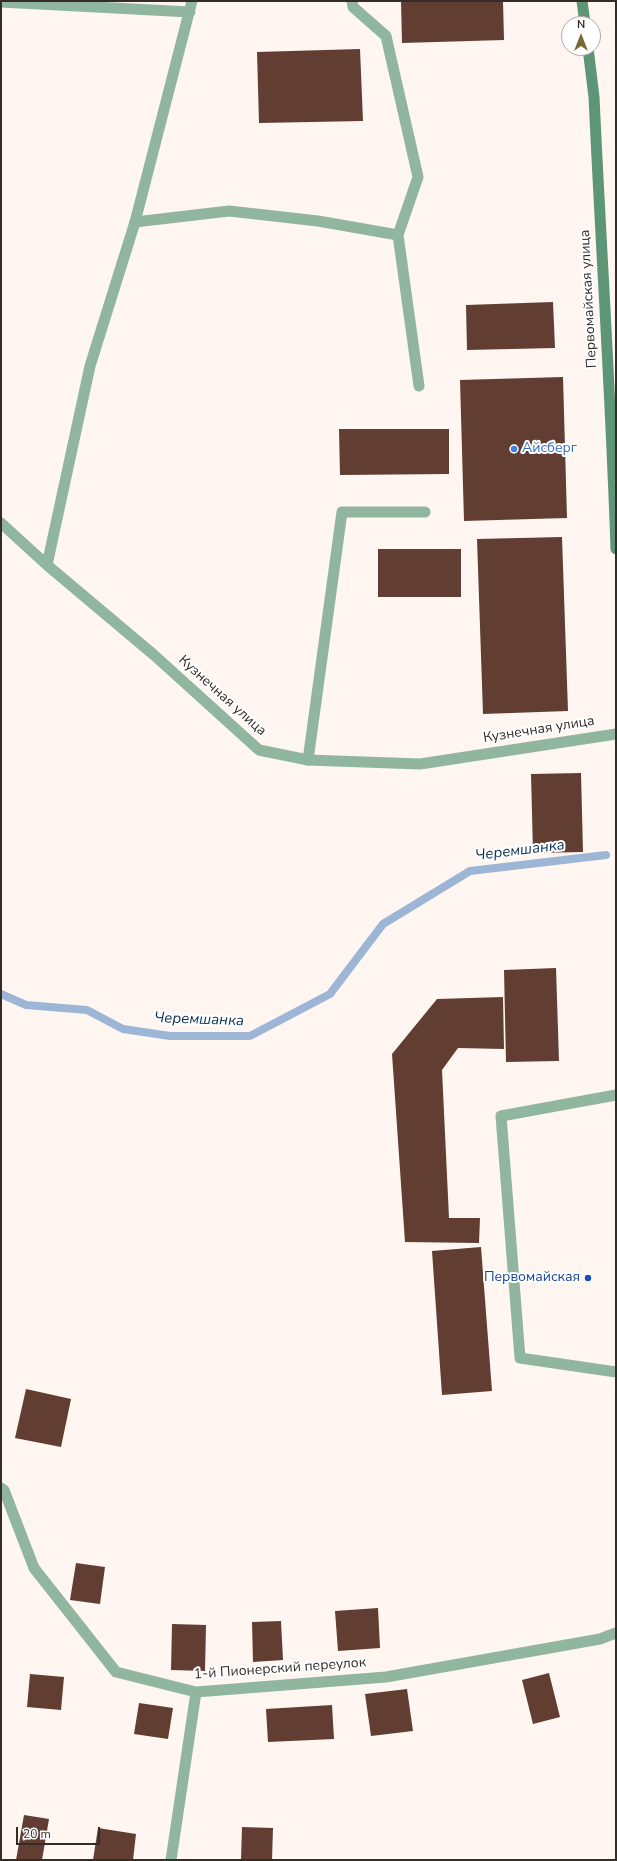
<!DOCTYPE html>
<html>
<head>
<meta charset="utf-8">
<style>
  body { margin:0 }
  #map { position:relative; width:617px; height:1861px; overflow:hidden; background:#fff5f1; font-family:"Nunito Sans",sans-serif }
  canvas { display:block }
  .frame { position:absolute; inset:0; border:2px solid #352c28; pointer-events:none }
  .north { position:absolute; left:561px; top:16px; width:40px; height:40px; box-sizing:border-box; background:#fff; border:1px solid #aeaba9; border-radius:50%; rotate:0deg; font-size:11px; font-weight:700; line-height:16px; text-align:center; color:#352c28 }
  .north::after { content:''; display:block; margin:auto; width:14px; height:18px; background:#766936; clip-path:polygon(50% 0,100% 100%,50% 72%,0 100%) }
  .scale { position:absolute; left:16px; top:1827px; width:84px; height:18px; box-sizing:border-box; border:2px solid #352c28; border-top:0; padding-left:5px; font-size:12px; line-height:14px; white-space:nowrap; color:#352c28; -webkit-text-stroke:3px #fff; paint-order:stroke }
</style>
</head>
<body>
<div id="map">
<canvas width="617" height="1861"></canvas>
<div class="frame"></div>
<div class="north">N</div>
<div class="scale">20 m</div>
</div>
<script>
const c = document.querySelector('canvas').getContext('2d');
c.lineJoin = 'round';
function strokePath(path, color, width, dash) { c.strokeStyle = color; c.lineWidth = width; c.lineCap = dash ? 'butt' : 'round'; c.setLineDash(dash || []); c.stroke(path); }
function fill(path, color) { c.fillStyle = color; c.fill(path, 'evenodd'); }
function drawText(font, color, halo, rows, align = 'center') {
  c.font = font + ' "Nunito Sans",sans-serif'; c.lineWidth = 4; c.setLineDash([]); c.textBaseline = 'middle'; c.strokeStyle = halo; c.fillStyle = color; for (const [text, x, y, turn = 0] of rows) {
    c.save(); c.translate(x, y); c.rotate((+turn || 0) * Math.PI / 180); c.textAlign = isNaN(turn) ? turn : align; if (halo) c.strokeText(text, 0, 0); c.fillText(text, 0, 0); c.restore();
  }
}
const stream = new Path2D(`
  M1 994 26 1005 87 1010 123 1029 170 1036H250L330 994 383 924 470 871 606 855`);
const building = new Path2D(`
  M401 1H503L504 40 402 43Z
  M360 49 363 121 259 123 257 52Z
  M553 302 555 348 467 350 466 305Z
  M563 377 567 518 464 521 460 380Z
  M339 429H449V474L340 475Z
  M562 537 568 711 483 714 477 539Z
  M378 549H461V597H378Z
  M581 773 583 852 533 853 531 774Z
  M556 968 559 1061 506 1062 504 970Z
  M503 997 504 1049 458 1048 442 1070 449 1218H480L479 1243 405 1242 392 1054 437 999Z
  M481 1247 492 1391 442 1395 432 1251Z
  M26 1389 71 1399 61 1447 15 1438Z
  M76 1563 105 1567 100 1604 70 1600Z
  M378 1608 380 1648 338 1651 335 1611Z
  M281 1621 283 1660 253 1662 252 1622Z
  M172 1624 206 1625 205 1671 171 1670Z
  M549 1673 560 1717 533 1724 522 1680Z
  M30 1674 64 1677 61 1710 27 1707Z
  M407 1689 413 1731 371 1736 365 1694Z
  M139 1703 173 1708 168 1739 134 1734Z
  M332 1705 334 1739 268 1742 266 1709Z
  M24 1815 49 1819 42 1860H16Z
  M242 1827 273 1828 272 1860H241Z
  M98 1828 136 1834 133 1860H93Z`);
const service = new Path2D(`
  M352 1 353 7 386 36 418 177 398 235 419 386
  M135 222 229 211 318 221 398 235
  M308 760 342 512H425
  M616 1095 501 1116 520 1358 616 1372`);
const minor = new Path2D(`
  M1 2 190 12
  M1 523 47 565 154 655 259 750 308 760 420 764 616 734
  M47 565 90 366 135 222 192 1
  M1 1488 4 1490 34 1568 116 1672 196 1692 386 1677 600 1639 616 1633
  M171 1860 196 1692`);
const secondary = new Path2D(`
  M582 1 585 24
  M588 48 594 97C601 248 611 398 616 549`);
const markers = [
  [514,449,4,"#3f7fe0"],
  [588,1278,4,"#1a4fb4"]
];
const streetNames = [
  ["Первомайская улица",589,299,-93],
  ["Кузнечная улица",222,696,42],
  ["Кузнечная улица",539,730,-9],
  ["1-й Пионерский переулок",280,1669,-4]
];
const shopNames = [
  ["Айсберг",522,449]
];
const transitNames = [
  ["Первомайская",580,1278]
];
const waterNames = [
  ["Черемшанка",520,851,-7],
  ["Черемшанка",199,1020,2]
];
strokePath(stream, '#9db6d6', 8);
fill(building, '#613e31');
strokePath(service, '#91b6a0', 11);
strokePath(minor, '#91b6a0', 11);
strokePath(secondary, '#5c9676', 11);
for (const [x, y, r, color] of markers) { const dot = new Path2D(); dot.arc(x, y, r, 0, 2 * Math.PI); c.fillStyle = color; c.fill(dot); strokePath(dot, '#fff', 1.5); }
drawText('14px', '#352c28', '#fff', streetNames);
drawText('14px', '#366cbe', '#fff', shopNames, 'left');
drawText('14px', '#164399', '#fff', transitNames, 'right');
drawText('italic 15px', '#0a3058', '#fff', waterNames);
</script>
</body>
</html>
